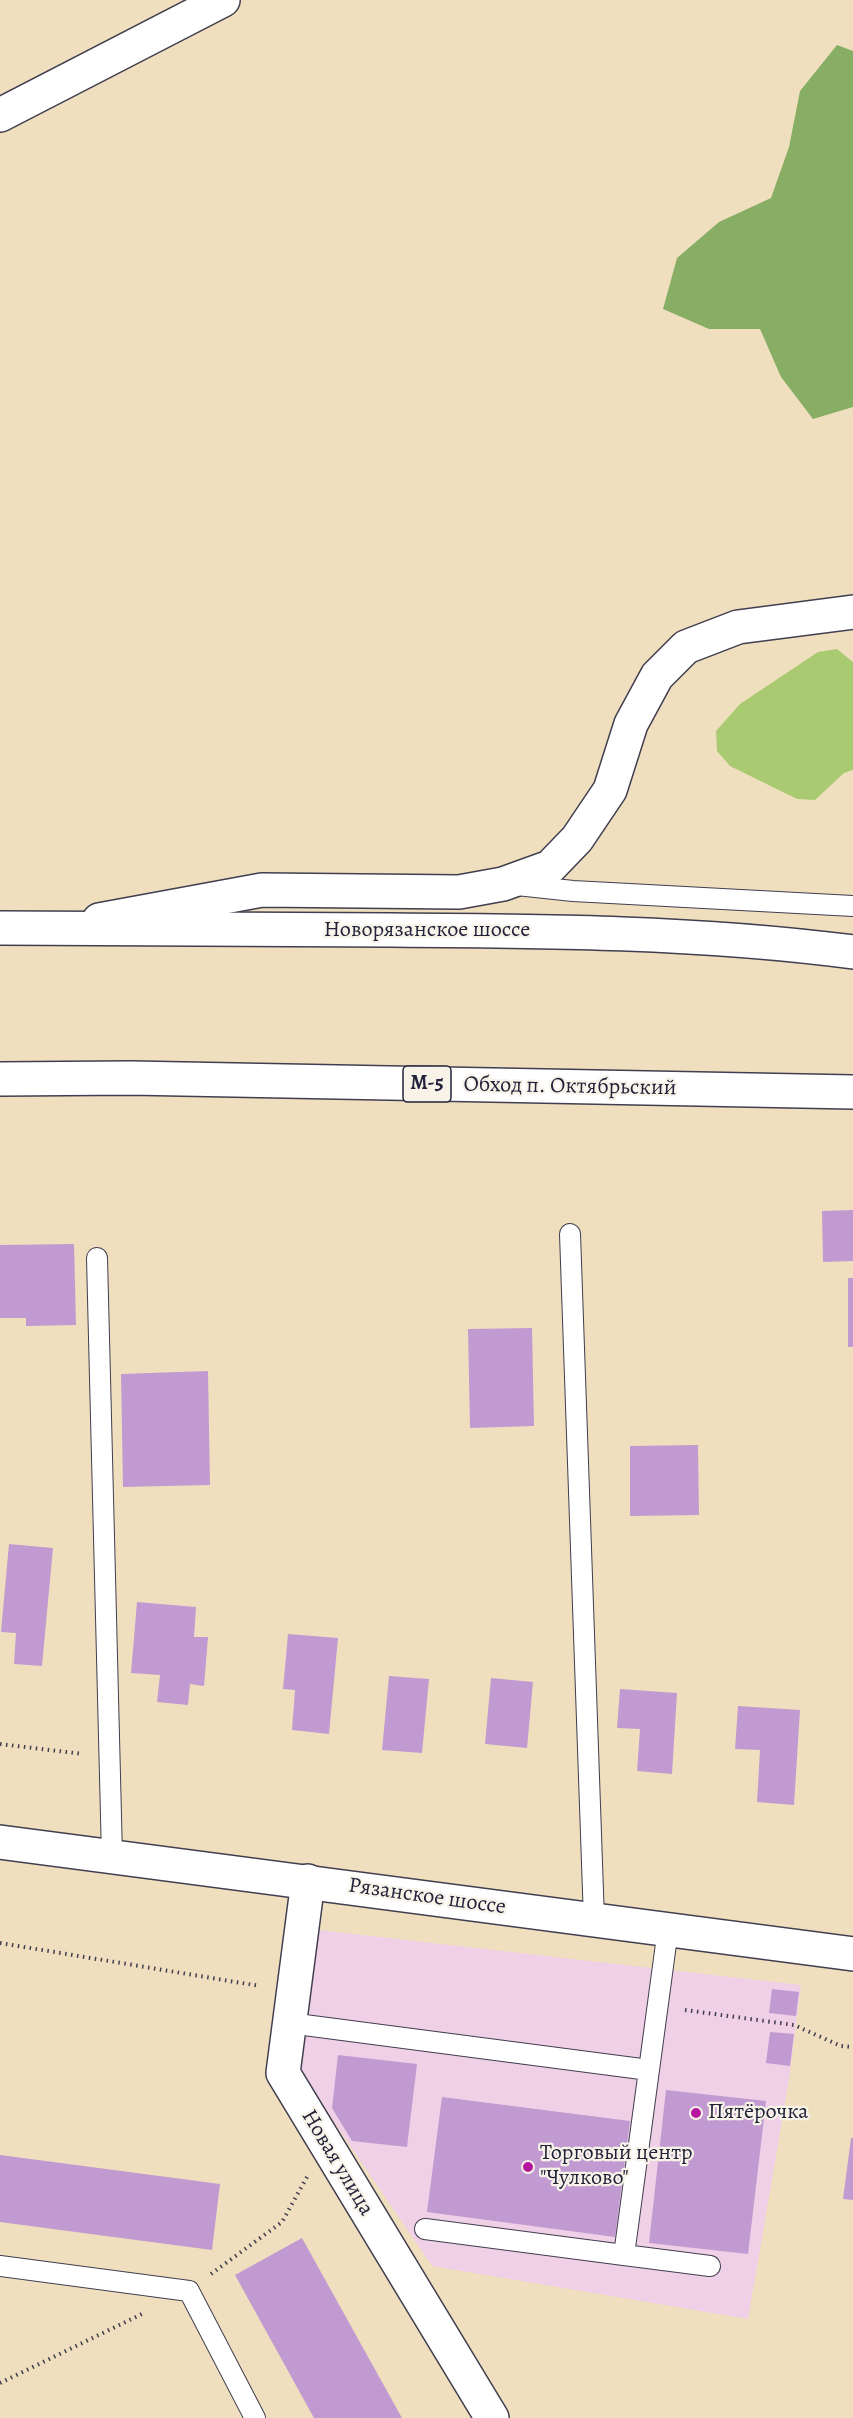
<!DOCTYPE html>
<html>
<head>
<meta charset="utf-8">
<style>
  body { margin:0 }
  canvas { display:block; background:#efdfbe }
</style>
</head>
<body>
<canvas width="853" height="2418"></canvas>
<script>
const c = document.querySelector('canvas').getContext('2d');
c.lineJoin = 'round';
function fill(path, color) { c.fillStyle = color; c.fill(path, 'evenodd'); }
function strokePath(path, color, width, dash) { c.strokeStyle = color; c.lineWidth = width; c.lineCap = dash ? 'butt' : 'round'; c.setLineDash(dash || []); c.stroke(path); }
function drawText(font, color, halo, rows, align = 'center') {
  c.font = font + ' Alegreya,serif'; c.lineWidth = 4.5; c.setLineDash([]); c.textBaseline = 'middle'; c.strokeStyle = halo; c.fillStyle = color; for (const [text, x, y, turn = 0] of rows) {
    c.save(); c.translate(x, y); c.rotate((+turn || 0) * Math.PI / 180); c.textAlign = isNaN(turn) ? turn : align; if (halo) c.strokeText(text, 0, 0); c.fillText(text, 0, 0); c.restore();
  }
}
const built = new Path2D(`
  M318 1930 801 1985 788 2086 748 2319 432 2266 298 2069Z`);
const green = new Path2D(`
  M837 649 853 662V770L844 773 815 800 797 799 730 766 717 751 716 731 740 704 818 652Z`);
const forest = new Path2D(`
  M837 45 853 51V407L813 419 781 377 760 329H709L663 309 677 258 719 222 771 198 789 147 800 91Z`);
const building = new Path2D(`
  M853 1210V1261L823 1262 822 1211Z
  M74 1244 76 1325 26 1326V1318H0V1245Z
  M848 1278H853V1347H848Z
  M532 1328 534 1426 470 1428 468 1329Z
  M208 1371 210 1485 123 1487 121 1374Z
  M698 1445 699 1515 630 1516V1446Z
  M9 1544 53 1548 42 1666 14 1664 16 1633 1 1632Z
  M137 1602 196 1607 194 1637H208L204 1686 190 1684 188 1705 157 1702 160 1675 131 1673Z
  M288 1634 338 1638 329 1734 292 1730 295 1690 283 1689Z
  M389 1676 429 1679 422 1753 382 1750Z
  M491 1678 533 1682 527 1748 485 1744Z
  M620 1689 677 1693 672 1774 637 1771 640 1729 617 1728Z
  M738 1706 800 1710 794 1805 757 1802 760 1750 735 1749Z
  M772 1989 799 1992 796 2016 769 2013Z
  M770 2032 794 2034 790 2066 766 2063Z
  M338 2055 417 2064 407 2147 352 2141 332 2108Z
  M666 2090 766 2101 748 2254 649 2243Z
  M442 2097 630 2121 615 2237 427 2212Z
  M851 2138H853V2200L843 2199Z
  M0 2155 220 2184 212 2250 0 2222Z
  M302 2238 402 2418H314L235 2275Z`);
const path = new Path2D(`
  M0 1744 83 1754
  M0 1943 260 1986
  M685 2010 794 2025 841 2046 853 2047
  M211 2274 282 2222 307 2177
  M0 2383 142 2314`);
const lane = new Path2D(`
  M517 885 573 891 853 906
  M570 1234 594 1920
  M97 1258 112 1856
  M289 2023 649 2070 668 1929
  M425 2229 624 2255 649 2070
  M624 2255 710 2266
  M0 2266 189 2291 255 2418`);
const street = new Path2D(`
  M0 115 223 0
  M99 920 262 890 459 892 503 884 550 867 577 839 610 790 631 724 657 676 686 647 738 627 853 612
  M308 1881 283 2073 492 2418`);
const secondary = new Path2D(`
  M0 1842 853 1954`);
const highway = new Path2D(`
  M0 928C130 928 260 929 391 930 545 931 699 932 853 952
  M0 1079 131 1078 853 1092`);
const markers = [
  [696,2113,6,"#b5179e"],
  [528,2167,6,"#b5179e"]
];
const shields = [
  [427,1084,48]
];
const shieldNames = [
  ["М-5",427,1084]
];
const streetNames = [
  ["Новорязанское шоссе",427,931],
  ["Обход п. Октябрьский",570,1087,1],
  ["Рязанское шоссе",427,1897,8],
  ["Новая улица",337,2163,59]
];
const poiNames = [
  ["Пятёрочка",708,2113],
  ["Торговый центр",540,2154],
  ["\"Чулково\"",540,2179]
];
fill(built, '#efd0e6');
fill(green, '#aaca72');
fill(forest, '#87ae64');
fill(building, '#c19ad1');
strokePath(lane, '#413e4f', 22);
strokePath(street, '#413e4f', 36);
strokePath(secondary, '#413e4f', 36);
strokePath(highway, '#413e4f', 36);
strokePath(path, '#413e4f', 4, [1.5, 4.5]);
strokePath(lane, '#fff', 20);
strokePath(street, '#fff', 33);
strokePath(secondary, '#fff', 33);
strokePath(highway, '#fff', 33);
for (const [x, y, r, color] of markers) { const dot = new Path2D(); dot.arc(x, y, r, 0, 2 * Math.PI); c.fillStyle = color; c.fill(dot); strokePath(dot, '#f7f3e8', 2); }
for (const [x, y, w] of shields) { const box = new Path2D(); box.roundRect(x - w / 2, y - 18, w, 36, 4.5); c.fillStyle = '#f7f3e8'; c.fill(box); strokePath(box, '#22223b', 1.5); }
drawText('bold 21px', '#22223b', null, shieldNames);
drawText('22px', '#22223b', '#f7f3e8', streetNames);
drawText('22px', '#22223b', '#f7f3e8', poiNames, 'left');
</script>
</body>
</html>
